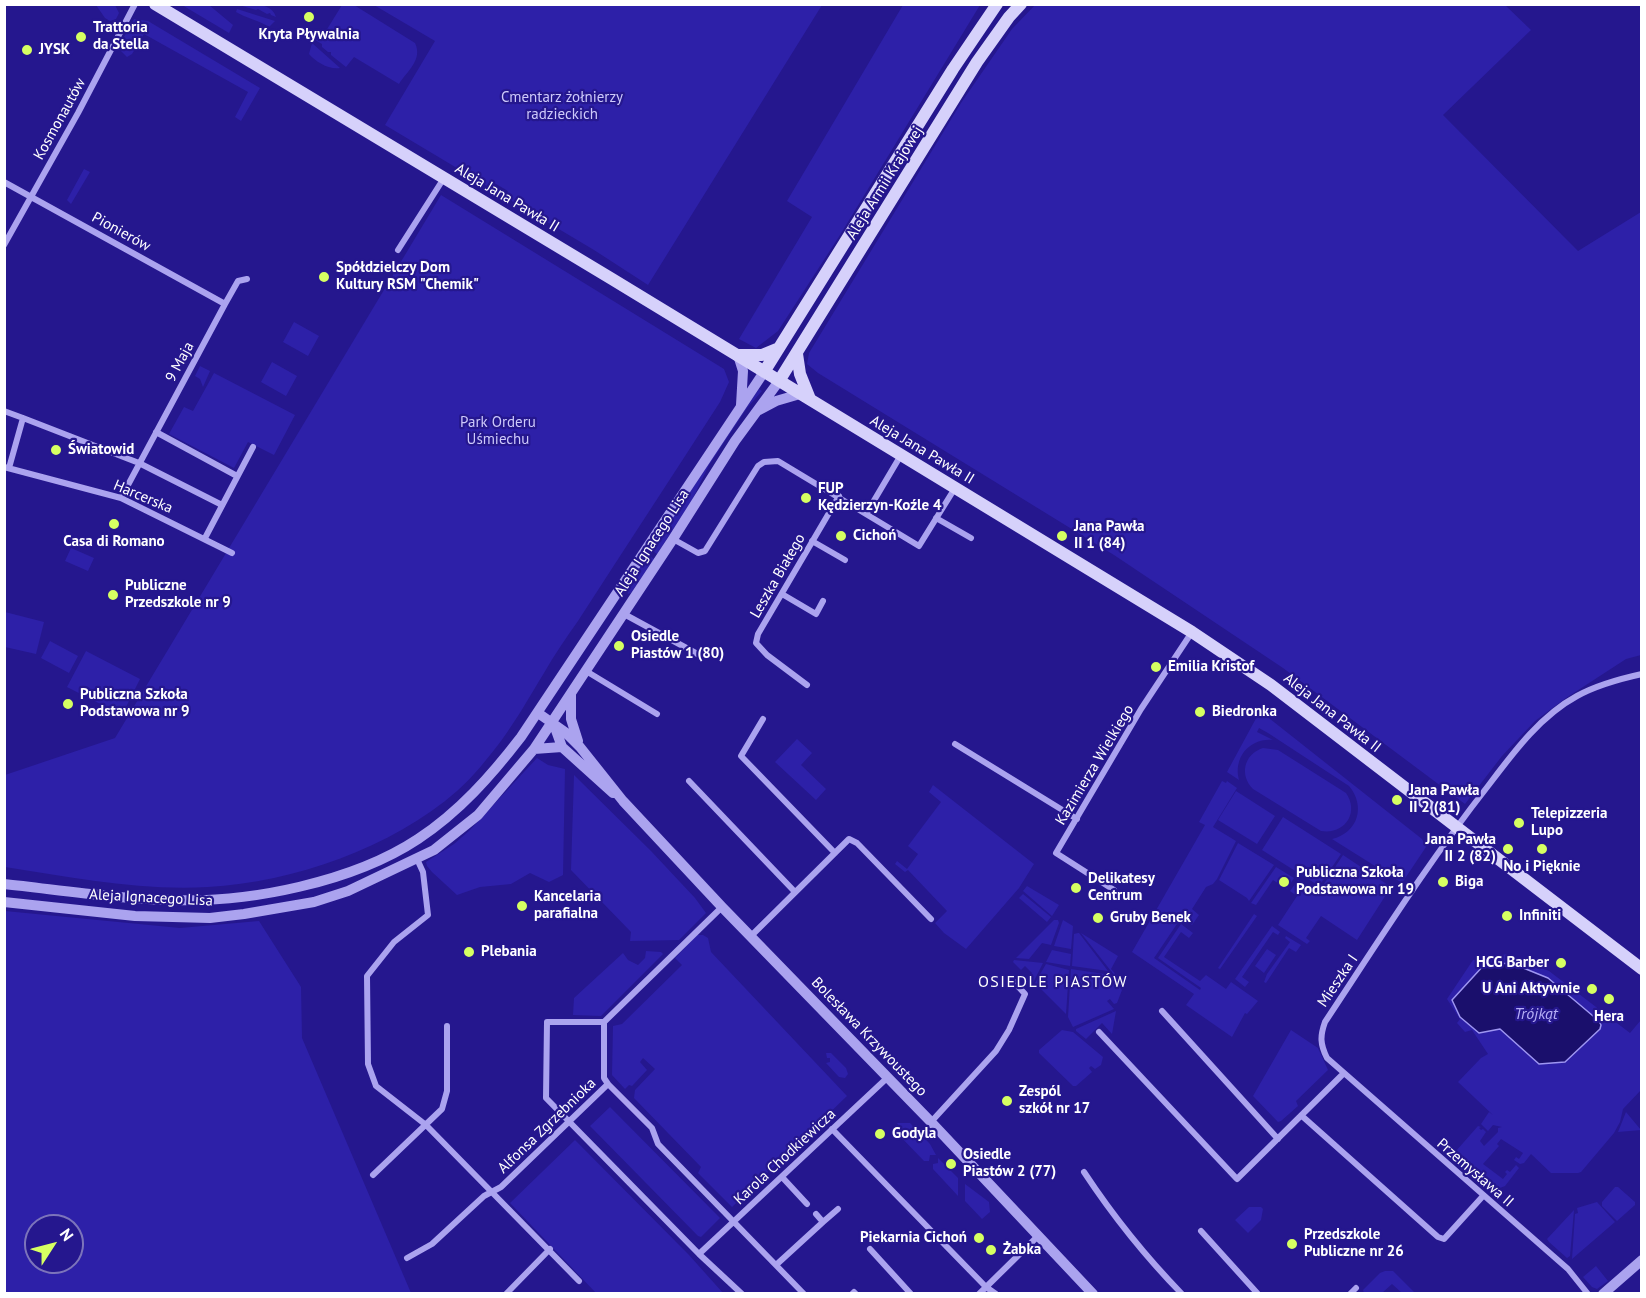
<!DOCTYPE html>
<html>
<head>
<meta charset="utf-8">
<style>
  body { margin:0 }
  #map { position:relative; width:1646px; height:1298px; overflow:hidden; background:#25178e; font-family:"PT Sans",sans-serif }
  canvas { display:block }
  .frame { position:absolute; inset:0; border:6px solid #fff; pointer-events:none }
  .north { position:absolute; left:24px; top:1214px; width:60px; height:60px; box-sizing:border-box; background:#25178e; border:2px solid #7c74bb; border-radius:50%; rotate:54deg; font-size:16px; font-weight:700; line-height:24px; text-align:center; color:#fff }
  .north::after { content:''; display:block; margin:auto; width:21px; height:27px; background:#d6ff62; clip-path:polygon(50% 0,100% 100%,50% 72%,0 100%) }
</style>
</head>
<body>
<div id="map">
<canvas width="1646" height="1298"></canvas>
<div class="frame"></div>
<div class="north">N</div>
</div>
<script>
const c = document.querySelector('canvas').getContext('2d');
c.lineJoin = 'round';
function fill(path, color) { c.fillStyle = color; c.fill(path, 'evenodd'); }
function strokePath(path, color, width, dash) { c.strokeStyle = color; c.lineWidth = width; c.lineCap = dash ? 'butt' : 'round'; c.setLineDash(dash || []); c.stroke(path); }
function drawText(font, color, halo, rows, align = 'center') {
  c.font = font + ' "PT Sans",sans-serif'; c.lineWidth = 4.5; c.setLineDash([]); c.textBaseline = 'middle'; c.strokeStyle = halo; c.fillStyle = color; for (const [text, x, y, turn = 0] of rows) {
    c.save(); c.translate(x, y); c.rotate((+turn || 0) * Math.PI / 180); c.textAlign = isNaN(turn) ? turn : align; if (halo) c.strokeText(text, 0, 0); c.fillText(text, 0, 0); c.restore();
  }
}
const green = new Path2D(`
  M1036 4 1505 5 1531 30 1443 115 1578 251 1641 212V655L1626 659 1566 698 1535 721 1502 756 1465 804 1283 668 1114 555 818 373 807 364 809 353 961 103 1012 29Z
  M96 5H115L119 13 116 19 110 21 105 18Z
  M182 5H209L233 25 229 33Z
  M239 5C252 4 271 2 276 17L271 15 270 13 267 14 258 9 256 10Z
  M342 5H354L415 43C423 60 407 71 399 84L354 57 346 67 331 55V52H328L322 47V44L315 40 321 39Z
  M374 5H822L648 285 594 250 505 197 508 191 491 181 487 186 385 125 435 41Z
  M903 5H980L840 235 778 331 756 348 739 339 812 217 787 201Z
  M237 9 275 21 269 27C258 20 246 18 236 12Z
  M134 19 148 21 260 88 241 121 235 117 248 92 144 34 132 54 127 57 121 51 120 44Z
  M312 43 340 68C329 70 316 62 309 54Z
  M84 169 90 172 71 204 67 200Z
  M441 195 724 369 729 382 720 402C673 475 625 548 578 621 566 638 554 655 544 673 530 696 517 719 501 741 488 758 473 777 457 791 392 848 294 882 208 887 140 891 71 877 5 867V775L115 738Z
  M294 322 319 336 308 356 283 342Z
  M272 362 297 376 286 396 261 382Z
  M200 366 210 371 203 387 200 379 195 376Z
  M214 373 295 415 274 455 248 442 234 468 169 434 184 407 193 411Z
  M759 389 762 391 747 408 709 465 692 500 657 554 651 550Z
  M71 548 94 558 88 571 65 561Z
  M648 555 654 559 631 593 628 594 626 589Z
  M5 612 44 622 36 654 5 647Z
  M50 641 78 656 69 673 41 658Z
  M86 651 140 679 122 715 67 687Z
  M1260 711 1422 839 1426 847 1402 883 1332 839C1358 833 1366 806 1349 786L1268 733 1259 728 1257 732 1273 740C1250 738 1233 757 1239 780L1227 772Z
  M797 739 812 753 801 765 826 789 816 800 775 762Z
  M1263 748 1278 750 1346 793C1360 813 1344 835 1321 831L1253 789C1239 775 1244 754 1263 748Z
  M537 758 548 765 565 769 563 875 549 882 530 873 511 884 480 887 457 895 432 872 427 866 426 862 454 844 470 830Z
  M574 775 651 851 695 898 706 913 679 940 630 941 631 932 571 870Z
  M1222 781 1226 783 1227 781 1237 788 1213 827 1236 841 1217 879 1213 884 1206 887 1192 909 1199 915 1192 925 1181 918 1154 958 1200 990 1201 988 1158 958 1181 924 1193 933 1189 938 1181 932 1164 957 1200 981 1206 975 1226 989 1231 982 1258 1001 1247 1014 1245 1013 1232 1037 1186 1005 1194 994 1132 952 1205 825 1199 822Z
  M933 785 1034 864 1019 888 966 949 944 933 935 923 947 911 908 870 905 872 895 864 897 861 907 869 918 854 908 846 941 802 929 792Z
  M1236 791 1275 816 1257 844 1218 820Z
  M1283 817 1341 854 1319 886 1262 850Z
  M1238 843 1274 865 1249 901 1247 898 1219 880Z
  M1343 855 1391 887 1357 940 1321 916 1306 938 1310 941 1307 944 1278 925 1297 896 1290 891 1298 880 1318 893Z
  M1276 867 1294 878 1287 889 1273 880 1256 905 1251 903Z
  M1027 886 1059 905 1052 916 1023 891Z
  M1023 894 1051 917 1047 922 1019 898Z
  M5 911 180 928 259 921 301 987 302 1038 411 1293H5ZM36 1226H72V1262H36Z
  M1254 914 1257 916 1220 969 1218 968Z
  M1054 920H1058L1059 923 1051 945 1042 943 1029 959 1016 958Z
  M1063 920 1073 926 1071 949 1054 946Z
  M1272 926 1280 932 1278 935 1273 932 1242 977 1249 982 1245 987 1235 979Z
  M1078 933H1079L1108 971 1072 966 1074 934Z
  M1081 933 1118 956 1111 969 1123 983 1122 985Z
  M697 935H703L708 938 711 952 847 1096 732 1207 698 1173 701 1167 634 1098 635 1090 655 1069 643 1058 640 1062 647 1070 632 1086 629 1085 625 1089 612 1075 613 1026 622 1024 682 965 675 958Z
  M1286 936 1301 945 1296 952 1289 948 1266 983 1264 982 1267 974 1290 942 1285 938Z
  M1267 949 1276 955 1264 973 1255 966Z
  M1052 950 1071 954 1070 966 1046 962Z
  M646 951 661 952 663 954 601 1016 573 1015 574 998 623 953 628 960 638 965 645 958Z
  M1507 954 1549 971 1630 1033 1641 1020V1090L1623 1109 1620 1122 1614 1133 1581 1172 1578 1173H1551L1531 1154 1524 1163 1520 1164 1514 1160 1516 1157 1519 1159 1523 1153 1501 1139 1497 1144 1499 1146 1483 1164 1503 1179 1507 1174 1505 1172 1507 1170 1510 1172 1516 1165 1519 1168 1505 1186 1497 1189 1456 1154V1151L1478 1126 1481 1127 1479 1128 1481 1130 1483 1129 1486 1132 1480 1141 1484 1146 1498 1132V1128L1502 1127 1493 1125 1488 1131 1481 1124 1489 1112 1493 1115 1458 1082 1481 1058 1488 1054 1472 1030 1465 1032 1457 1023 1460 1019 1447 999 1473 960Z
  M1014 960 1043 963 1033 983 1028 977 1032 973 1025 966 1021 970 1013 962Z
  M1046 964 1069 970 1066 1014 1035 983Z
  M1071 969 1111 975 1122 990 1117 1003 1114 1004 1110 999 1107 1001 1114 1009 1073 1027 1068 1017Z
  M1116 1011 1112 1034 1102 1023 1086 1039 1076 1031V1029Z
  M1062 1030 1073 1032 1103 1057 1101 1065 1095 1069 1091 1066 1089 1068 1092 1072 1076 1086H1073L1039 1053V1050Z
  M1291 1030 1318 1048 1328 1070 1296 1101 1298 1106 1281 1121 1278 1122 1253 1096Z
  M826 1053H831L846 1068 848 1074 845 1078 839 1077 826 1063 830 1062V1058H827Z
  M610 1107 720 1218 701 1237 698 1236 590 1126Z
  M1626 1112 1641 1130 1618 1132Z
  M897 1123H910L930 1144 936 1155H930L929 1161H924L895 1131 899 1126Z
  M575 1140 689 1255 723 1293H596L510 1203Z
  M938 1158 958 1178V1196L933 1169V1164L938 1163Z
  M965 1184 989 1202 990 1212 982 1219 965 1201Z
  M1615 1187H1618L1635 1202V1205L1617 1221 1602 1206V1202Z
  M1597 1202 1615 1222 1572 1259 1575 1214 1578 1213 1577 1208Z
  M1249 1207H1261L1263 1209 1261 1220 1248 1233 1235 1220Z
  M1574 1210 1570 1256 1567 1258 1549 1242 1547 1239Z
  M1596 1266 1608 1281 1597 1289 1592 1287 1583 1277Z
  M1385 1271H1393L1415 1293H1402L1392 1284 1382 1293H1364L1363 1290 1380 1273Z`);
const water = new Path2D(`
  M1511 963 1548 978 1599 1021 1601 1025 1600 1029 1565 1062 1539 1064 1500 1029 1479 1033 1460 1017 1452 1000 1484 965Z`);
const minor = new Path2D(`
  M4 182 225 304
  M4 245 78 113 135 4
  M398 250 444 178
  M4 411 23 418
  M156 432 237 476
  M4 467 121 498 232 553
  M9 468 23 418 139 463 222 505
  M121 498 225 304 238 281 247 279
  M866 514 901 455
  M936 518 971 538
  M205 538 253 447
  M673 539 698 553 705 551 758 466 764 462 778 461 919 546 955 488
  M812 541 845 560
  M782 594 816 614 823 601
  M624 614 703 657
  M586 671 657 714
  M807 685 767 655 756 643 758 634 839 496
  M763 719 741 756 835 853
  M955 744 1077 819
  M689 781 795 892
  M417 859 423 872 428 915 394 942 367 976 368 1064 376 1086 426 1125 579 1281
  M1114 890 1056 853 1141 709 1192 632
  M750 937 849 839 857 843 931 919
  M1162 1011 1278 1139
  M604 1022H547L546 1098 699 1254 742 1294
  M1099 1032 1237 1179 1343 1074
  M608 1084 652 1128 658 1144 804 1294
  M1302 1116 1438 1237 1444 1239 1483 1196
  M931 1122 996 1051 1009 1030 1025 994 1014 982
  M832 1129 986 1287 996 1294
  M1084 1172C1113 1216 1145 1256 1182 1294
  M373 1175 442 1109 447 1091V1026
  M782 1177 807 1204
  M823 1222 838 1209
  M1201 1231 1258 1294
  M870 1249 911 1294
  M699 1254 887 1078
  M407 1258 432 1244 484 1196 501 1187 608 1084 604 1078V1022L722 907
  M776 1265 823 1222 816 1214
  M506 1294 550 1249
  M852 1294 854 1292 856 1294
  M979 1294 1038 1236
  M1350 1294 1356 1288
  M1588 1294 1568 1269 1327 1058C1320 1044 1320 1036 1325 1022 1378 942 1429 861 1488 786 1513 753 1540 716 1577 696 1597 685 1619 679 1642 674`);
const tertiary = new Path2D(`
  M738 355 743 371 741 405
  M759 410 776 401 800 394
  M571 695V719L578 741
  M538 713 565 732 580 747 623 801 722 907 931 1122 1093 1294
  M553 722 562 747 613 793
  M534 749 562 747
  M4 884C60 890 117 899 173 900 249 903 353 882 418 839 459 812 491 776 521 737L764 372
  M4 902 135 916 210 918 244 914 314 902 348 891 434 850 478 815 534 749 673 539 735 441 779 381
  M1603 1294 1642 1260`);
const secondary = new Path2D(`
  M155 4 612 279 1192 632 1271 685 1642 969
  M797 354 800 374 810 399
  M738 355H762L779 348
  M764 372 953 69 997 4
  M779 381 977 62 1009 17 1021 4`);
const markers = [
  [309,17,6,"#d6ff62"],
  [81,37,6,"#d6ff62"],
  [27,50,6,"#d6ff62"],
  [324,277,6,"#d6ff62"],
  [56,450,6,"#d6ff62"],
  [806,498,6,"#d6ff62"],
  [114,524,6,"#d6ff62"],
  [841,536,6,"#d6ff62"],
  [1062,536,6,"#d6ff62"],
  [113,595,6,"#d6ff62"],
  [619,646,6,"#d6ff62"],
  [1156,667,6,"#d6ff62"],
  [68,704,6,"#d6ff62"],
  [1200,712,6,"#d6ff62"],
  [1397,800,6,"#d6ff62"],
  [1519,823,6,"#d6ff62"],
  [1508,849,6,"#d6ff62"],
  [1542,849,6,"#d6ff62"],
  [1284,882,6,"#d6ff62"],
  [1443,882,6,"#d6ff62"],
  [1076,888,6,"#d6ff62"],
  [522,906,6,"#d6ff62"],
  [1507,916,6,"#d6ff62"],
  [1098,918,6,"#d6ff62"],
  [469,952,6,"#d6ff62"],
  [1561,963,6,"#d6ff62"],
  [1592,989,6,"#d6ff62"],
  [1609,999,6,"#d6ff62"],
  [1007,1101,6,"#d6ff62"],
  [880,1134,6,"#d6ff62"],
  [951,1164,6,"#d6ff62"],
  [979,1238,6,"#d6ff62"],
  [1292,1244,6,"#d6ff62"],
  [991,1250,6,"#d6ff62"]
];
const poiNames = [
  ["Trattoria",93,28],
  ["da Stella",93,45],
  ["Kryta Pływalnia",309,35,"center"],
  ["JYSK",39,50],
  ["Spółdzielczy Dom",336,268],
  ["Kultury RSM \"Chemik\"",336,285],
  ["Światowid",68,450],
  ["FUP",818,489],
  ["Kędzierzyn-Koźle 4",818,506],
  ["Jana Pawła",1074,527],
  ["II 1 (84)",1074,544],
  ["Cichoń",853,536],
  ["Casa di Romano",114,542,"center"],
  ["Publiczne",125,586],
  ["Przedszkole nr 9",125,603],
  ["Osiedle",631,637],
  ["Piastów 1 (80)",631,654],
  ["Emilia Kristof",1168,667],
  ["Publiczna Szkoła",80,695],
  ["Podstawowa nr 9",80,712],
  ["Biedronka",1212,712],
  ["Jana Pawła",1409,791],
  ["II 2 (81)",1409,808],
  ["Telepizzeria",1531,814],
  ["Lupo",1531,831],
  ["Jana Pawła",1496,840,"right"],
  ["II 2 (82)",1496,857,"right"],
  ["No i Pięknie",1542,867,"center"],
  ["Publiczna Szkoła",1296,873],
  ["Podstawowa nr 19",1296,890],
  ["Delikatesy",1088,879],
  ["Centrum",1088,896],
  ["Biga",1455,882],
  ["Kancelaria",534,897],
  ["parafialna",534,914],
  ["Infiniti",1519,916],
  ["Gruby Benek",1110,918],
  ["Plebania",481,952],
  ["HCG Barber",1549,963,"right"],
  ["U Ani Aktywnie",1580,989,"right"],
  ["Hera",1609,1017,"center"],
  ["Zespól",1019,1092],
  ["szkół nr 17",1019,1109],
  ["Godyla",892,1134],
  ["Osiedle",963,1155],
  ["Piastów 2 (77)",963,1172],
  ["Przedszkole",1304,1235],
  ["Publiczne nr 26",1304,1252],
  ["Piekarnia Cichoń",967,1238,"right"],
  ["Żabka",1003,1250]
];
const parkNames = [
  ["Cmentarz żołnierzy",562,98],
  ["radzieckich",562,115],
  ["Park Orderu",498,423],
  ["Uśmiechu",498,440]
];
const streetNames = [
  ["Kosmonautów",60,119,-61],
  ["Aleja Armii Krajowej",885,183,-58],
  ["Aleja Jana Pawła II",507,198,31],
  ["Pionierów",121,232,29],
  ["9 Maja",180,362,-62],
  ["Aleja Jana Pawła II",922,450,31],
  ["Harcerska",143,497,23],
  ["Aleja Ignacego Lisa",652,543,-57],
  ["Leszka Białego",778,576,-60],
  ["Aleja Jana Pawła II",1332,713,38],
  ["Kazimierza Wielkiego",1095,765,-59],
  ["Aleja Ignacego Lisa",151,898,3],
  ["Mieszka I",1338,981,-56],
  ["Bolesława Krzywoustego",869,1037,46],
  ["Alfonsa Zgrzebnioka",547,1126,-44],
  ["Karola Chodkiewicza",785,1157,-43],
  ["Przemysława II",1475,1173,41]
];
const neighbourhoodNames = [
  ["OSIEDLE PIASTÓW",1053,982]
];
const waterNames = [
  ["Trójkąt",1536,1014]
];
fill(green, '#2d20a8');
fill(water, '#1a0f6c');
strokePath(water, '#9e96f2', 1.5);
strokePath(minor, '#aba3ef', 6);
strokePath(tertiary, '#aba3ef', 10);
strokePath(secondary, '#d6d1fb', 12);
for (const [x, y, r, color] of markers) { const dot = new Path2D(); dot.arc(x, y, r, 0, 2 * Math.PI); c.fillStyle = color; c.fill(dot); strokePath(dot, '#25178e', 2); }
drawText('bold 15px', '#fff', '#25178e', poiNames, 'left');
drawText('15px', '#cecafb', '#25178e', parkNames);
drawText('15px', '#fff', '#25178e', streetNames);
c.letterSpacing = '1.5px';
drawText('16px', '#fff', '#25178e', neighbourhoodNames);
c.letterSpacing = '0px';
drawText('italic 16px', '#b6aff6', '#25178e', waterNames);
</script>
</body>
</html>
